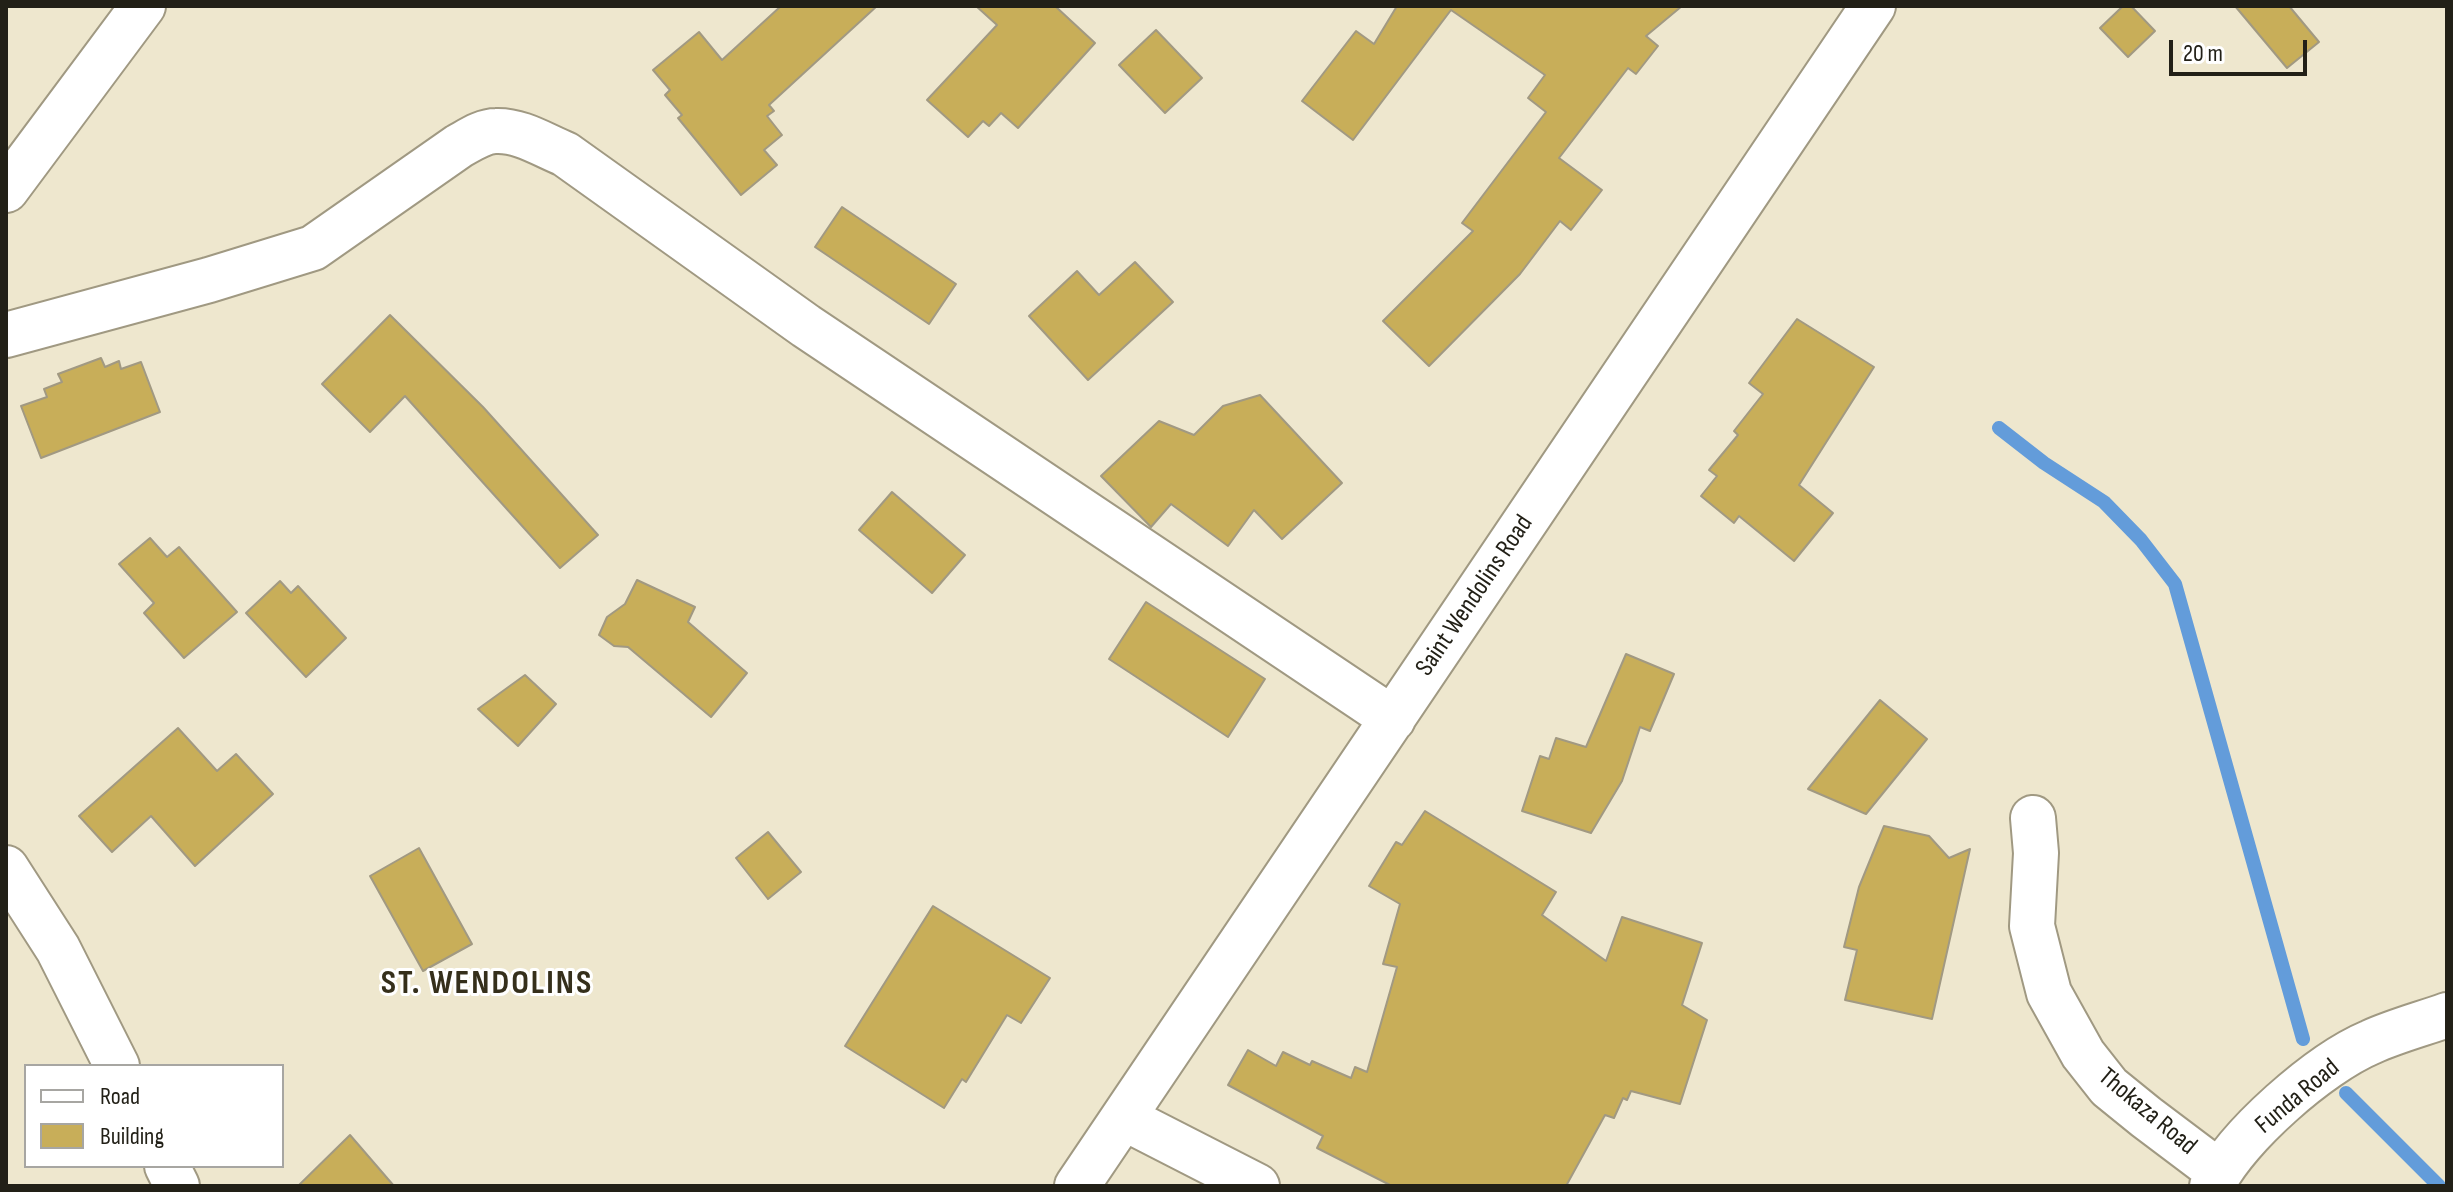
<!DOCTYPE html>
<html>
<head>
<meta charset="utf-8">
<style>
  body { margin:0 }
  #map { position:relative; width:2453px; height:1192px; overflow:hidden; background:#eee7ce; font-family:"Sofia Sans Condensed",sans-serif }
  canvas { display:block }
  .frame { position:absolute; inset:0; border:8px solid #222017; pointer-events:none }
  .legend { position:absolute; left:24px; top:1064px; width:260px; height:104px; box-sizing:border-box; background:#fff; border:2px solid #a7a6a2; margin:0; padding:10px 14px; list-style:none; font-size:24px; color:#222017 }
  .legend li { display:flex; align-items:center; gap:16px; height:40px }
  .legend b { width:40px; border:2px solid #a7a6a2 }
  .scale { position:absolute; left:2169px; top:40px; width:138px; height:36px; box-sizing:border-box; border:4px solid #222017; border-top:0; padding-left:10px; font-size:24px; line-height:28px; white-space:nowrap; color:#222017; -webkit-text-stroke:6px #fff; paint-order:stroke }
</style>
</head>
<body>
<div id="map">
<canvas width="2453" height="1192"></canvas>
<div class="frame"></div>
<ul class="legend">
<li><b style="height:10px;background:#fff"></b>Road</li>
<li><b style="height:22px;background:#c8ae59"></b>Building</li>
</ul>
<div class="scale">20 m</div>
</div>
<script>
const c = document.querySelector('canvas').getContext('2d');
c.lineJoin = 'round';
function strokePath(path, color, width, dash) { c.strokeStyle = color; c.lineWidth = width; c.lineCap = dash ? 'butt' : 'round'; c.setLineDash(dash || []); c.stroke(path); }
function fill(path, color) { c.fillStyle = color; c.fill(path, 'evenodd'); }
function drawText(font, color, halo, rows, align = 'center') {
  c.font = font + ' "Sofia Sans Condensed",sans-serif'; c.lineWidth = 6; c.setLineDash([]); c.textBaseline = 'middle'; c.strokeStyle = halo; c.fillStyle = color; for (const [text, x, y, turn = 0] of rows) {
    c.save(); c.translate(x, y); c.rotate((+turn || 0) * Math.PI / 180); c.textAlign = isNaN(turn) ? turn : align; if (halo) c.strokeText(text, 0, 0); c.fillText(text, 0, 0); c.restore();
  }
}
const stream = new Path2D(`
  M1999 428 2044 463 2104 502 2141 540 2175 584 2303 1039
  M2346 1093 2439 1186`);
const building = new Path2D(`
  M781 6H877L769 105 774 111 767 116 782 135 764 150 777 165 741 195 678 118 682 115 665 95 670 90 653 70 699 32 722 60Z
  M976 6H1055L1095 43 1018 128 1001 113 989 126 983 121 968 137 927 100 997 25Z
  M1397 6H1682L1646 36 1658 46 1636 74 1628 68 1559 158 1602 190 1571 230 1560 221 1520 274 1429 366 1383 321 1473 231 1462 223 1546 112 1528 98 1545 75 1451 10 1353 140 1302 101 1356 31 1374 44Z
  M2123 6H2131L2155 31 2128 57 2100 28Z
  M2235 6H2289L2319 42 2287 68Z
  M1156 30 1202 78 1165 113 1119 65Z
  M842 207 956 284 929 324 815 247Z
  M1135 262 1173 302 1088 380 1029 316 1077 271 1099 295Z
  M390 315 483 407 598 535 560 568 405 396 370 432 322 384Z
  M1797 319 1874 367 1799 485 1833 513 1794 561 1739 516 1734 523 1701 496 1717 476 1709 470 1738 435 1734 431 1763 394 1749 383Z
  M101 358 105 367 119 361 121 369 141 362 160 412 41 458 21 406 47 397 44 389 62 382 58 374Z
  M1260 395 1342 483 1282 539 1254 510 1228 546 1171 504 1151 527 1101 476 1159 421 1194 435 1223 406Z
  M892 492 965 555 932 593 859 530Z
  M150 538 167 557 179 547 237 612 184 658 144 613 154 603 119 564Z
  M637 580 695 607 688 622 747 673 711 717 628 647 614 646 599 635 607 617 625 604Z
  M280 581 291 593 298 586 346 638 306 677 246 613Z
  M1146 602 1265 679 1228 737 1109 659Z
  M1626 654 1674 674 1650 731 1640 727 1622 781 1591 833 1522 811 1540 756 1549 759 1556 738 1586 747Z
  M525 675 556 704 518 746 478 709Z
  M1880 700 1927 739 1866 814 1808 789Z
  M178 728 217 771 236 754 273 794 195 866 151 816 112 852 79 816Z
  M1425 811 1556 892 1542 915 1606 961 1622 917 1702 943 1682 1005 1707 1020 1680 1104 1631 1091 1627 1100 1623 1098 1614 1118 1605 1115 1566 1186H1392L1317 1148 1323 1136 1228 1085 1248 1050 1276 1066 1283 1052 1310 1065 1312 1061 1351 1078 1355 1067 1367 1072 1397 967 1383 964 1400 904 1369 886 1396 842 1402 845Z
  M1884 826 1929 836 1949 858 1970 849 1932 1019 1845 1000 1857 950 1844 947 1859 887Z
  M768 832 801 872 768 899 736 858Z
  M419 848 472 944 423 971 370 876Z
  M933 906 1050 978 1021 1023 1007 1015 966 1082 962 1079 944 1108 845 1046Z
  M350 1135 394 1186H298Z`);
const minor = new Path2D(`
  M6 190 143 6
  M6 335 209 280 313 248 459 146C470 140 483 131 496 131 520 130 543 145 565 154L806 326 1393 719
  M2033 818 2036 853 2032 926 2049 993 2083 1054 2109 1087 2146 1117 2219 1172
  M6 868 58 949 117 1066
  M1124 1118 1257 1186
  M167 1166 177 1186
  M1077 1186 1873 6
  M2212 1186C2237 1136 2319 1064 2371 1042 2395 1031 2422 1024 2447 1015`);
const streetNames = [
  ["Saint Wendolins Road",1475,596,-56],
  ["Funda Road",2298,1097,-40],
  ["Thokaza Road",2147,1112,40]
];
const districtNames = [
  ["ST. WENDOLINS",487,984]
];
strokePath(stream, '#639cda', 14);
fill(building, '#c8ae59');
strokePath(building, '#a19982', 2);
strokePath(minor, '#a09982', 48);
strokePath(minor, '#fff', 44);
drawText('26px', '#222017', '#fff', streetNames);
c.letterSpacing = '2px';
drawText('bold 34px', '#352f1b', '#fff', districtNames);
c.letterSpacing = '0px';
</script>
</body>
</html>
